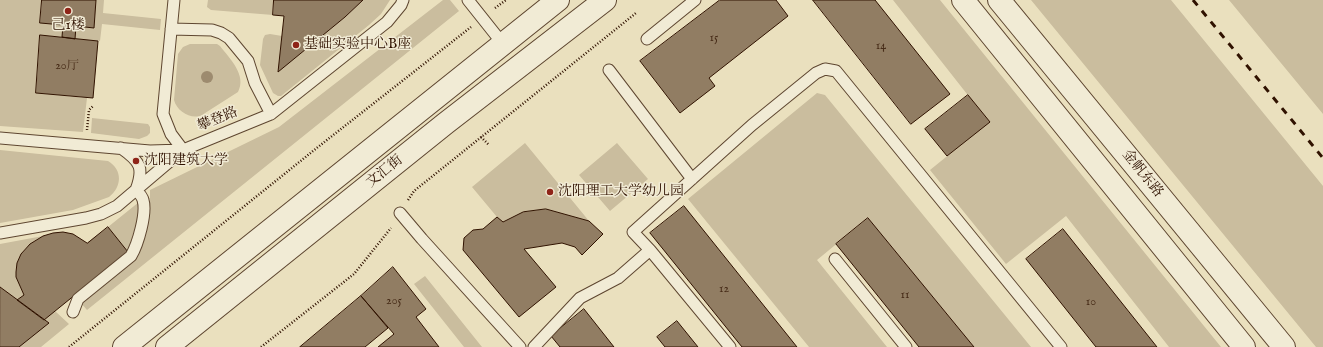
<!DOCTYPE html>
<html>
<head>
<meta charset="utf-8">
<style>
  body { margin:0 }
  canvas { display:block; background:#eae0be }
</style>
</head>
<body>
<canvas width="1323" height="347"></canvas>
<script>
const c = document.querySelector('canvas').getContext('2d');
c.lineJoin = 'round';
function fill(path, color) { c.fillStyle = color; c.fill(path, 'evenodd'); }
function strokePath(path, color, width, dash) { c.strokeStyle = color; c.lineWidth = width; c.lineCap = dash ? 'butt' : 'round'; c.setLineDash(dash || []); c.stroke(path); }
function drawText(font, color, halo, rows, align = 'center') {
  c.font = font + ' "IM FELL English","Noto Serif SC",serif'; c.lineWidth = 3; c.setLineDash([]); c.textBaseline = 'middle'; c.strokeStyle = halo; c.fillStyle = color; for (const [text, x, y, turn = 0] of rows) {
    c.save(); c.translate(x, y); c.rotate((+turn || 0) * Math.PI / 180); c.textAlign = isNaN(turn) ? turn : align; if (halo) c.strokeText(text, 0, 0); c.fillText(text, 0, 0); c.restore();
  }
}
const green = new Path2D(`
  M0 0H42L40 23 63 25 62 37 40 35 36 93 87 98 83 132 0 126Z
  M96 0H104L103 13 161 19 160 30 102 24 100 41 75 39 76 26 94 28Z
  M208 0H274L273 15 211 10 207 7Z
  M363 0H390L381 14 369 25 281 96H278L273 93 260 65 263 39 265 35 270 34 282 36 280 54 299 55 345 17Z
  M443 0H450L459 11 87 310 81 303 134 260 147 225 150 208V190L279 127Z
  M893 0H940L1221 347H1169L1066 216 1006 264 930 170 989 122Z
  M1031 0H1171L1323 186V347H1316Z
  M1230 0H1323V114L1229 0Z
  M190 44H217L220 46C230 59 247 75 238 92L202 115C192 120 177 112 174 100L178 54 183 47Z
  M817 93 825 95 1031 347H974L868 218 817 260 887 347H809L688 199Z
  M92 118 148 124 150 127V133L147 136 139 139 91 133Z
  M525 143 589 221 546 209 523 212 503 222 497 217 472 187Z
  M617 143 648 179 610 211 579 175Z
  M0 150 108 161C123 170 122 187 109 197L73 210 0 223Z
  M139 202 140 210 128 252 108 227Z
  M43 236C16 249 11 269 24 295L17 300 0 287V244Z
  M425 276 482 347H483H464L414 284Z
  M55 311 69 324 41 347H11Z`);
const building = new Path2D(`
  M42 0H96L94 28 76 26 75 39 62 37 63 25 40 23Z
  M274 0H363L345 17 278 72 284 16 273 15Z
  M720 0H776L788 16 709 78 715 86 680 113 640 61Z
  M813 0H875L950 94 911 124Z
  M40 35 98 41 93 98 36 93Z
  M968 95 990 122 947 156 925 129Z
  M684 206 797 347H742L650 233Z
  M546 209 589 221 603 234 582 255 575 247 562 243 524 249 556 287 519 317 463 250 464 238 473 230 483 229 497 217 503 222 523 212Z
  M868 218 974 347H919L836 244Z
  M108 227 128 252 44 320 17 300 24 295 16 277V272L17 263 21 254 30 244 43 236 53 233 63 232 73 234 87 243Z
  M1063 229 1157 347H1096L1026 259Z
  M393 267 426 309 416 317 439 347H378L394 334 361 296Z
  M0 287 49 323 19 347H0Z
  M361 296 388 328 365 347H300Z
  M584 309 614 347H560L551 336Z
  M677 321 698 347H665L657 337Z`);
const path = new Path2D(`
  M495 8 506 0
  M87 130 89 110 93 106
  M481 137 489 145
  M408 200 414 191 636 13
  M69 347 318 147 471 27
  M261 347 354 274 391 228`);
const service = new Path2D(`
  M468 0 503 44
  M171 29 212 30 221 33 229 38 248 61 255 83 271 114
  M647 39 695 0
  M609 70 692 179
  M0 138 150 151 183 150 271 114 387 22 401 5 403 0
  M400 213 422 239 520 347
  M0 233 86 218 101 214 117 206 183 150 171 134 163 114 174 0
  M650 250 633 232 752 125 816 73 825 69 836 71 1061 347
  M835 259 906 347
  M73 312 78 299 131 256C138 244 147 213 143 200 142 196 139 193 136 190 144 168 141 162 121 148
  M534 347 580 298 618 278 650 250 730 347`);
const tertiary = new Path2D(`
  M963 0 1244 347
  M999 0 1284 347
  M124 347 558 0
  M167 347 446 123 605 0`);
const rail = new Path2D(`
  M1193 0 1323 158`);
const trees = [
  [207,77]
];
const markers = [
  [68,11,4,"#8f2418"],
  [296,45,4,"#8f2418"],
  [136,161,4,"#8f2418"],
  [550,192,4,"#8f2418"]
];
const numberNames = [
  ["15",714,39],
  ["14",881,47],
  ["20厅",67,67],
  ["12",724,290],
  ["11",905,296],
  ["205",394,302],
  ["10",1091,303]
];
const poiNames = [
  ["己1楼",68,26,"center"],
  ["基础实验中心B座",304,45],
  ["沈阳建筑大学",144,161],
  ["沈阳理工大学幼儿园",558,192]
];
const streetNames = [
  ["攀登路",218,120,-22],
  ["文汇街",385,172,-39],
  ["金帆东路",1142,174,51]
];
fill(green, '#cabd9e');
fill(building, '#917d63');
strokePath(building, '#301200', 1);
strokePath(service, '#5e4630', 13);
strokePath(tertiary, '#5e4630', 24);
strokePath(path, '#301200', 2.5, [1, 2]);
strokePath(service, '#f1ebd5', 11);
strokePath(tertiary, '#f1ebd5', 22);
strokePath(rail, '#301200', 3, [7, 7]);
c.fillStyle = '#9d8b6f';
for (const [x, y] of trees) { c.beginPath(); c.arc(x, y, 6, 0, 2 * Math.PI); c.fill(); }
for (const [x, y, r, color] of markers) { const dot = new Path2D(); dot.arc(x, y, r, 0, 2 * Math.PI); c.fillStyle = color; c.fill(dot); strokePath(dot, '#f1ebd5', 1.5); }
drawText('12px', '#482d19', null, numberNames);
drawText('14px', '#301200', '#f1ebd5', poiNames, 'left');
drawText('14px', '#301200', '#f1ebd5', streetNames);
</script>
</body>
</html>
